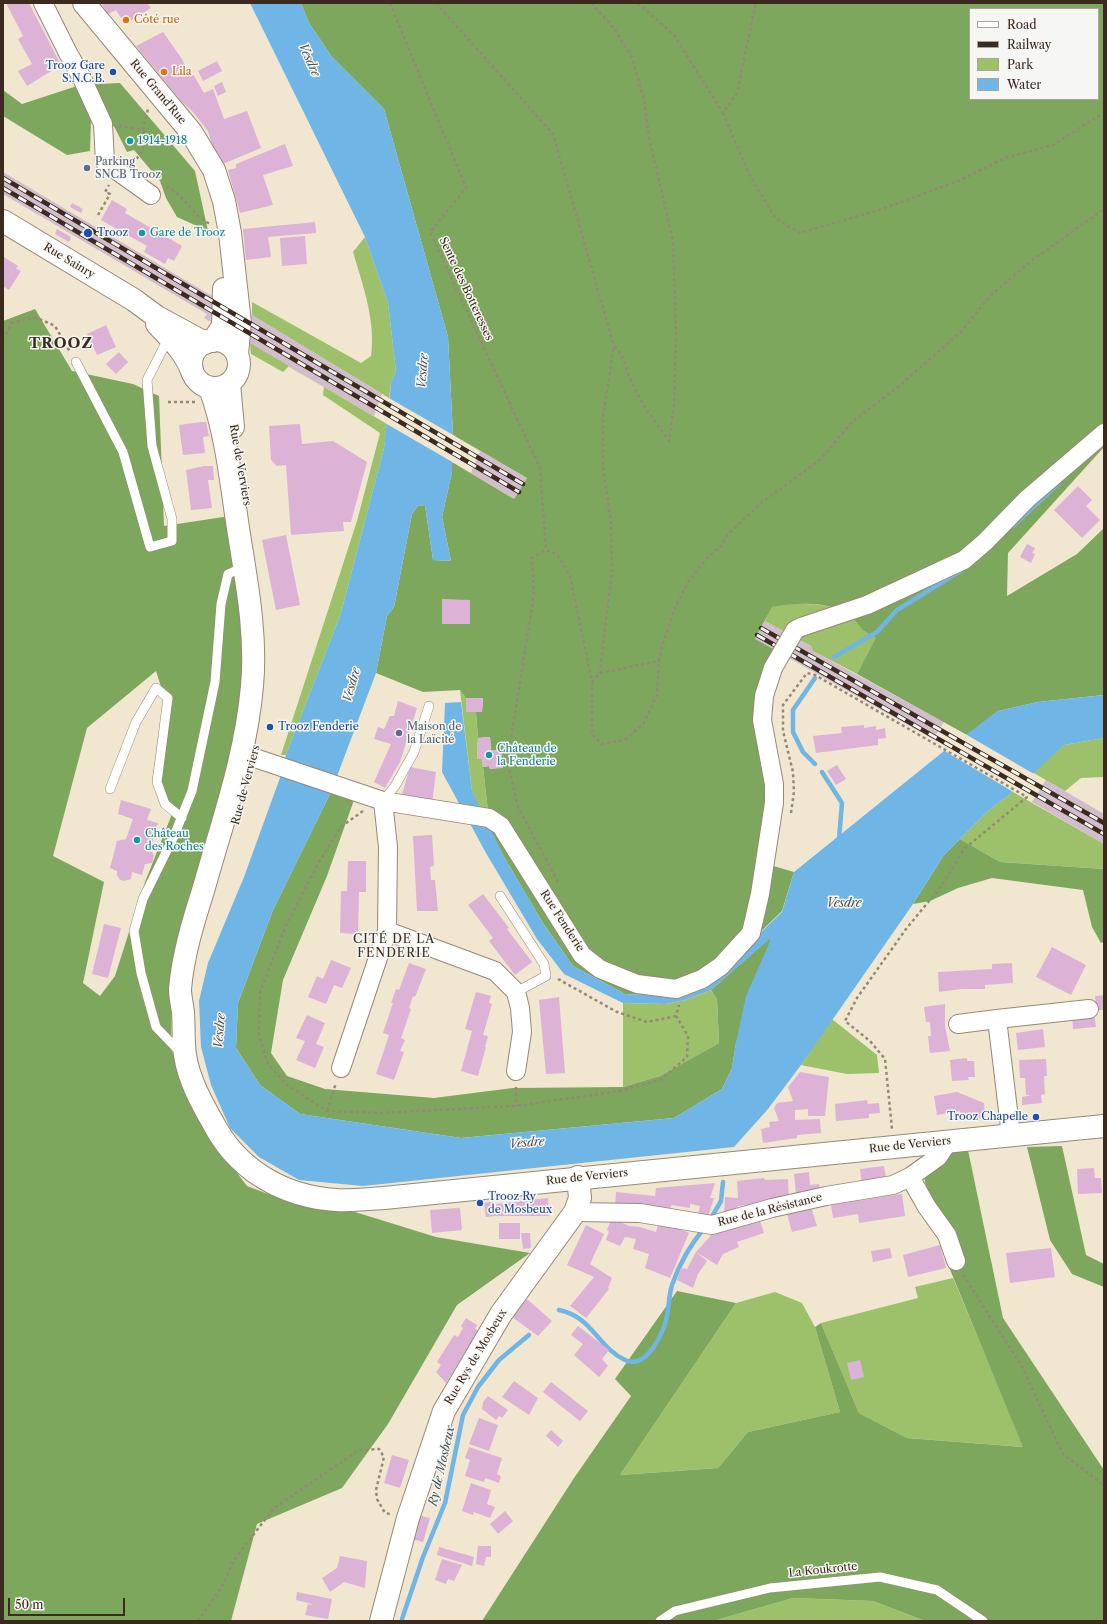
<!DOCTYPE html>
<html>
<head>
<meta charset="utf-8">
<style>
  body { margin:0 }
  #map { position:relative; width:1107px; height:1624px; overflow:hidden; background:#f1e6cf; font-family:"Libre Caslon Text",serif }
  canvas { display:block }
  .frame { position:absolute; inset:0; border:4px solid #3b2a1e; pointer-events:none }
  .legend { position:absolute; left:969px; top:8px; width:130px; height:92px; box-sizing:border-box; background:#f6f6f2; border:1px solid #aba49d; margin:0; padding:5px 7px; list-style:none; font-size:12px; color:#3b2a1e }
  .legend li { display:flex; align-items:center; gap:8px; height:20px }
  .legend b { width:20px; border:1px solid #aba49d }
  .scale { position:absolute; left:8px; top:1598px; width:117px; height:18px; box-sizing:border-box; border:2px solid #3b2a1e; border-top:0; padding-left:5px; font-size:12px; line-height:14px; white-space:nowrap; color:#3b2a1e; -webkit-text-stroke:3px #f6f6f2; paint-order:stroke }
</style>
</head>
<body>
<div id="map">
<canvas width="1107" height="1624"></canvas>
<div class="frame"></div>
<ul class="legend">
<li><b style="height:5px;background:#fff"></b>Road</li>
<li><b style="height:5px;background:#3b2a1e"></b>Railway</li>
<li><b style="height:11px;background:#9dc16a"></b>Park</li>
<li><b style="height:11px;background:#6fb5e6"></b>Water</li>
</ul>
<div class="scale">50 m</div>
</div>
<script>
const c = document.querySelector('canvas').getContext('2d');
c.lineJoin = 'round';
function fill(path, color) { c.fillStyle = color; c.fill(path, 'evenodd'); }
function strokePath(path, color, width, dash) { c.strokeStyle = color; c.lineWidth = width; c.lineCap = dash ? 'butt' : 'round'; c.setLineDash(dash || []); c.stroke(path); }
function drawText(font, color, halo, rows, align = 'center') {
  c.font = font + ' "Libre Caslon Text",serif'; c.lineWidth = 3; c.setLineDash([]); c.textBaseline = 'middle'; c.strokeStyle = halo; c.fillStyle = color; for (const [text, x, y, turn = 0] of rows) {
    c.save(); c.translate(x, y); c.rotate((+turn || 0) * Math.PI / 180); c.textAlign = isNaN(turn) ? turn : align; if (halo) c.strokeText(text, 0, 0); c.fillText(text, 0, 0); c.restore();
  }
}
const industrial = new Path2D(`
  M3 172 212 296 216 295 252 315 382 394 374 416 204 318 207 314 3 194Z
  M480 451 527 478 514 499 471 473Z
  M765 621 811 646 813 651 944 722 933 739 755 639Z
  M1046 780 1104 814V844L1032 802Z`);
const green = new Path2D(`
  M365 237 388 303 396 371 391 383 389 398 252 315V302L361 363 371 356C376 321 363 286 353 252Z
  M250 343 289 366 283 372 251 354Z
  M324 387 387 424 384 448 341 613 286 755H281L357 521 380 433 323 395Z
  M792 604C813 604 837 603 853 618 861 625 867 632 877 638L857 674 813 651 811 646 765 621 771 607Z
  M460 690 466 698V712H476L478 738 477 759H482L488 811 482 814 472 791Z
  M1104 738V777L1081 778 1065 791 1032 772 1064 745Z
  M1013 792 1104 844V869L1000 862 960 839 989 810Z
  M711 990 717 999 719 1043 660 1076 623 1087V1003L666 1004 685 1000Z
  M832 1019 877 1055 879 1073 847 1074 801 1065Z
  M953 1278 1024 1447 907 1438 859 1413 821 1323 918 1298 915 1287Z
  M775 1292 802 1303 815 1327 840 1412 748 1432 718 1468 620 1475 736 1303Z
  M793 1598 873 1601 925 1621H713Z`);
const forest = new Path2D(`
  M301 3H1104V447L1008 553 1007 596 1077 554 1104 528V695L1038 702 998 711 967 735 857 674 876 638C872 635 867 633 863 630 859 626 856 620 850 616 828 600 798 603 772 607L755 639 788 657 767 698 770 865 794 872 782 911 708 983 666 996 625 994 573 966 543 923 504 857 482 814 488 811 483 767 489 766 490 769 503 767 501 750H491L490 737 478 738 476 712H482L483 699 466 698 460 690 423 692 376 673 387 616 394 607 412 514 418 506 425 505 433 560 451 561 442 517 452 472V462L514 499 527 478 453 435 448 337 384 109 332 57 309 23ZM970 9H1098V99H970Z
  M120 83 195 171 208 231 177 217 166 198 160 181 134 150 127 152 115 128 105 117 91 120 90 151 67 155 3 116V90L22 104 80 85Z
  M35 309 72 371 133 384 159 396 164 526 230 516 244 646 239 745 172 976 171 1049 206 1132 247 1186 289 1202 355 1212 436 1237 530 1253 457 1305 388 1424 342 1488 257 1524 231 1621H3V321ZM156 671 170 715 159 773 172 814 145 882 115 976 100 996 83 983 104 882 53 856 87 728Z
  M331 792 354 800 327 876 283 980 271 1053 287 1076 325 1089 434 1098 513 1088 623 1087 660 1076 719 1043 717 999 711 990 772 936 736 1043 732 1068 722 1089 674 1118 461 1138 300 1114 260 1085 236 1048 238 1003 273 910Z
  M960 839 1000 862 1104 869V942L1101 943 1092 927 1083 890 992 878 958 888 930 901 913 904 944 855Z
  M1062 1146 1086 1255 1104 1264V1287L1072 1274 1050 1240 1027 1147Z
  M968 1150 1003 1318 1104 1470V1621H925L873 1601 793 1598 713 1621H482L574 1478 631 1396 615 1379 677 1291 736 1303 620 1475 718 1468 748 1432 840 1412 815 1327 821 1323 859 1413 907 1438 1023 1447 951 1272 925 1182 922 1156Z`);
const water = new Path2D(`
  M250 3H301L309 23 332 57 384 109 448 337 453 435 452 472 442 517 451 561 433 560 425 505 418 506 412 514 394 607 387 616 376 673 331 792 273 910 238 1003 236 1048 260 1085 300 1114 461 1138 674 1118 722 1089 732 1068 736 1043 746 996 772 937 711 990 685 1000 666 1004 623 1003 564 974 537 939 486 853 442 772 445 703 461 702 472 791 504 857 543 923 573 966 625 994 666 996 708 983 782 912 794 872 944 751 998 711 1038 702 1104 695V738L1064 745 1013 792 989 810 944 855 913 904 801 1065 768 1109 734 1147 363 1186 299 1180 259 1157 230 1128 211 1085 201 1047 199 1001 208 963 244 877 281 775 286 755 341 613 384 448 391 383 396 371 388 303 365 237Z`);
const pier = new Path2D(`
  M387 397 455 436 454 463 385 423Z
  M965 734 967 735 1034 774 1015 793 943 750Z`);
const stream = new Path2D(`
  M1013 526 1059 483
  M834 657 877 632 897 610 962 570
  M815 678 793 710V732L803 752 815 764
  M822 772 842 803 839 839
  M710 1220 721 1201 723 1182
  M559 1310C593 1317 597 1347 625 1360 644 1369 658 1342 664 1327 669 1314 668 1298 672 1285 680 1262 690 1246 705 1227
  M402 1619 423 1557 445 1503 463 1415 478 1387 499 1360 529 1335`);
const building = new Path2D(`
  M6 3H29L61 65 27 86 18 71 32 64 18 39 23 36Z
  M101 3H147L151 8 125 24 116 10 108 14Z
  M163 32 182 59 189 75 193 74 204 93 213 89 224 119 247 111 261 148 218 166 208 131 192 111 182 102 136 46Z
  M217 61 222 71 203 81 198 71Z
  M222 82 226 92 218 96 214 86Z
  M285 144 293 166 263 175 273 205 240 213 228 170 236 168V164Z
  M112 200 127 209 125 213 182 246 174 261 168 258 165 264 144 252 147 246 101 220Z
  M72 203 83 209 81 213 70 207Z
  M315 222 316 233 268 237 271 257 246 260 243 229Z
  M57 229 71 237 69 242 55 234Z
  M305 236 307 264 282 266 280 238Z
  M4 257 18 266 16 269 21 271 9 290 3 286Z
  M106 325 116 347 97 355 87 334Z
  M119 352 128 362 116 374 106 364Z
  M201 422H206L209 436 203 437 205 453 183 455 179 425Z
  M300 424 302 444 333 441 367 462 351 522H343L344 531 291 535 286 465 277 466 271 460 269 426Z
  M204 466H213L214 480H208L212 508 191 510 186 470Z
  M1078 486 1092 500 1086 506 1100 520 1082 538 1054 510Z
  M286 535 300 605 276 610 262 540Z
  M1027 544 1035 548 1032 553 1035 554 1031 563 1020 557Z
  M442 599 470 600V624H442Z
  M466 698H483L482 712H466Z
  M398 701 417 708 400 762 385 788 374 782 391 744 374 739 378 727 384 729 390 716H394Z
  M864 725V728L876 726V730L885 728 886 738 878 739V745L816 753 813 736 842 733 841 727Z
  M490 737 491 750H501L503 768 490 769 489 766 483 767 482 759H477L478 738Z
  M837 765 846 779 836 785 827 771Z
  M410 767 436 772 432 804 401 798Z
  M121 800 151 809 147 820 158 823 150 850 154 855 152 863 145 864 142 875 132 872 131 879 124 881 120 880 117 875V871L110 868 117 841 126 839 133 819 118 814Z
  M432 835 434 866 430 867 431 880H435L438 911H417L413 836Z
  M348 861H366V892H359L358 934 340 933 341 891H347Z
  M483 894 509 928 507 929 532 962 515 975 489 941 493 938 468 905Z
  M104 924 121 928 108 978 92 974Z
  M1052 947 1086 965 1071 995 1036 977Z
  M331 960 351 968 342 988 334 985 326 1004 308 997 317 976 323 979Z
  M409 963 426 969 415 997 413 996 409 1008 411 1009 401 1038 405 1040 400 1051 404 1052 394 1080 376 1074 389 1035 383 1033 393 1003H391L396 989 399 990Z
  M1012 963 1013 983 985 985V989H962L939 992 938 972 992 969V964Z
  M476 992 491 996 489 1003 492 1004 483 1035 488 1036 485 1047H486L478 1076 461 1071 472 1031 465 1029Z
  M1104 995V1010H1096L1095 996Z
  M559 997 565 1073 546 1074 539 1000Z
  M945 1004V1026L950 1051 930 1053 928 1036H931L930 1022H926L924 1007Z
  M1094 1014 1096 1027 1073 1029 1072 1015Z
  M307 1015 325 1023 316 1044 324 1047 315 1068 296 1060 305 1041 296 1038Z
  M1043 1029 1045 1047 1018 1050 1016 1033Z
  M967 1058V1061H974L975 1077H968L969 1080 952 1081 950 1060Z
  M1046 1059 1047 1076H1044L1045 1094 1041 1095 1042 1103 1022 1105V1097L1031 1095H1026L1025 1078H1020L1019 1060Z
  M800 1072 829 1077 825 1116H808V1109L795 1110V1120L820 1119 821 1133 797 1135V1138L763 1143 761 1129 770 1127 769 1122 779 1121 774 1108 777 1103 793 1101 788 1087Z
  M957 1092 984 1103 985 1118 961 1120 960 1111 937 1115 934 1096Z
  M867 1100 868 1104 879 1103 880 1113 869 1114V1118L836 1121 835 1104Z
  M884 1166 886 1178 862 1185 860 1169Z
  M1094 1168 1095 1178H1101L1102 1193 1078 1194 1077 1169Z
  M809 1172 810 1185 819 1184 820 1192 796 1194 794 1174Z
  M764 1178 765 1180 788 1179 789 1200 738 1206V1201L737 1214H724L725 1197 738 1198 737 1181Z
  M715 1183 710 1198H714L708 1217 698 1215 700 1206 690 1204V1208L671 1205V1211L615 1206 616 1192 655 1196 656 1188Z
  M902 1194 905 1216 859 1223 858 1214 833 1218 831 1205Z
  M548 1198 549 1216H496V1204Z
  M494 1201 496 1216 486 1217 484 1203Z
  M811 1207 817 1226 792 1232 787 1214Z
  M460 1208 462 1230 432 1233 430 1210Z
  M612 1218 629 1226 640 1227 656 1232 659 1221 689 1233 670 1278 645 1268 649 1254 633 1249 636 1239 625 1237 620 1246 606 1240 609 1231 607 1230Z
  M759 1218 764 1233 737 1242 739 1247 723 1254 717 1265 696 1252 707 1261 698 1274 693 1288 677 1280 681 1268 687 1269 696 1252 714 1232Z
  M499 1223H520V1239H499Z
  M586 1225 604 1234 590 1264 612 1278 608 1288 609 1289 586 1318 570 1306 594 1277 567 1265Z
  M521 1233H530L531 1248 523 1249Z
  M940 1245 946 1268 908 1277 903 1255Z
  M890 1248 892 1258 873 1262 871 1251Z
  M1051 1248 1055 1277 1010 1283 1006 1253Z
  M527 1299 552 1321 538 1336 512 1317Z
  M466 1318 477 1325 475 1329 478 1331 446 1383 436 1372 441 1365 437 1362 454 1335 458 1337 463 1328 461 1326Z
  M578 1326 609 1350 602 1359 608 1366 599 1377 574 1355 583 1344 571 1335Z
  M860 1360 864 1377 851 1380 847 1363Z
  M514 1381 538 1398 529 1415 502 1397Z
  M551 1382 588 1411 580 1421 543 1392Z
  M488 1396 508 1410 502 1418 499 1416 496 1420 482 1409 483 1402Z
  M479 1418 498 1425 489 1451 469 1444Z
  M551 1430 563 1441 558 1447 546 1436Z
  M469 1447 502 1458 497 1474 501 1476 499 1483 485 1478 484 1482 465 1476 470 1460 465 1458Z
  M392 1455 409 1460 400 1488 384 1483Z
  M471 1483 491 1490 487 1504 495 1507 490 1518 474 1512 473 1515 462 1511Z
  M505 1511 513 1521 498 1534 490 1524Z
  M418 1515 430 1518 423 1542 412 1539Z
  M478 1546H491V1557H486L484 1566 476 1564Z
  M439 1547 474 1557 472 1566 437 1555Z
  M340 1556 367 1561 365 1588 344 1582 330 1592 322 1578 337 1568Z
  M442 1559 462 1565 454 1581 448 1579 446 1584 435 1580Z
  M297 1592 332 1599 328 1619 305 1615 308 1604 312 1605V1604L296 1600Z`);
const path = new Path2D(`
  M390 3 466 188 430 232 540 468 546 550
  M436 3 553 134 614 346
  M591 3 613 27 632 57 644 100 649 137 673 241 676 336 674 404 669 441C656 423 642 405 633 385 626 372 625 357 614 346L603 416V468L611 522 612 570 600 673 592 682
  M638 3 674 35 723 113 737 93 755 7 757 3
  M723 113 749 174 776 219 800 233 882 209 958 181 1005 158 1053 145 1098 116 1104 115
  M119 126 143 130 147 136 140 155 132 163
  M143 130 148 109
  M166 187C182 191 191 215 210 224
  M98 215 110 194 105 192 109 185
  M3 340 12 323 35 317 55 326 70 352
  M168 402H196
  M600 673 659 661
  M363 811 342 826 320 860 287 923 260 992 259 1035 268 1064 287 1085 327 1111 380 1113 516 1106 620 1091 662 1079 687 1057 688 1036 676 1016 679 1005
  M791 813 794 792 793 772 783 731V705L807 673 815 675 1027 797 964 849 943 884 906 929 857 998 845 1021 870 1041 885 1059 892 1129
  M558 882 518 807 509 768 511 739 534 594 532 558 546 550 557 554 570 576 592 682V734L602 744 624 740 643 724 657 695 659 661 663 644 675 608 688 582 708 557 721 546 727 535 760 504 821 459 852 422 898 387 961 332 991 295 1034 259 1104 209
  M558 979 617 1012 647 1022 676 1016
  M516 1087V1106
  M327 1111 336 1083
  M963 1275 1020 1363 1063 1454 1100 1482 1104 1488
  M198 1621 221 1588 234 1560 274 1508 359 1450 379 1449 384 1457 376 1490 377 1499 385 1513 390 1514`);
const service = new Path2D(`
  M76 362 123 452 150 547 172 541V519L152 446 147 380 169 337
  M110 789 136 722 156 688 168 698 157 782 165 804 182 818
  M383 801 395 786 414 752 429 706
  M500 896 544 964 546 976 516 992
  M181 1053 156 1027 141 973 134 931 143 899 174 836 192 791 215 682 221 604 228 574 244 567
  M660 1621 675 1611 770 1588 880 1577 937 1590 983 1621`);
const minor = new Path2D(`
  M43 3 68 53 81 76 103 124 105 162 151 195
  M801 627 867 605 964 560 985 542 1027 499 1104 433
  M243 754 383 801 489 818 501 826 582 955 600 969 637 984 676 989 702 979 721 966 751 933 760 894 774 803V784L762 720 764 696 773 668
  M387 931 495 971 516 992 520 1008 522 1032 516 1071
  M958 1024 997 1019
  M341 1068 387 931 388 847 383 801
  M1011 1135 997 1019 1089 1009
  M910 1177 927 1207 947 1235 956 1261
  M575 1212 640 1213 712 1225 772 1208 826 1196 893 1185 910 1177 938 1157 949 1141`);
const tertiary = new Path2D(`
  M3 221 134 300 157 317 205 343
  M157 324C171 339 185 352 192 371`);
const secondary = new Path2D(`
  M381 1621 408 1518 444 1411 501 1314 575 1212 580 1198 578 1177`);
const primary = new Path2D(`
  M84 3 191 132 214 170 224 201 230 233 240 323 237 354
  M191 364a24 24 0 1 1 48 0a24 24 0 1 1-48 0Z
  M213 341 223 326 224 289
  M229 384 233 427
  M210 388C226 432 231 481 238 528 246 580 257 634 252 686 246 756 222 823 203 891 193 922 183 955 180 989 180 997 182 1004 183 1012 184 1027 183 1041 185 1055 189 1082 204 1107 217 1130 242 1173 287 1197 336 1200 351 1201 368 1199 384 1198L1104 1126`);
const rail = new Path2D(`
  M3 178 523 484
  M3 188 519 492
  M761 628 1104 823
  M757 635 1104 834`);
const minorBridge = new Path2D(`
  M773 668 795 630 801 627`);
const markers = [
  [126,20,4,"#e8710a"],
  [113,72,4,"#1a4fb4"],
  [164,72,4,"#e8710a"],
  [130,141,4,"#0f9aa8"],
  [87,168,4,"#5c6f8a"],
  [88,233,5,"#1a4fb4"],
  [142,233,4,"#0f9aa8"],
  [270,727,4,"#1a4fb4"],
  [399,733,4,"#5c6f8a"],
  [489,755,4,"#0f9aa8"],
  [137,840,4,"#0f9aa8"],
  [1036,1117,4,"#1a4fb4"],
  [480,1203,4,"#1a4fb4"]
];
const foodNames = [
  ["Côté rue",134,20],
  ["Lila",172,72]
];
const transitNames = [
  ["Trooz Gare",105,66,"right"],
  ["S.N.C.B.",105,79,"right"],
  ["Trooz",97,233],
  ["Trooz Fenderie",278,727],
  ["Trooz Chapelle",1028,1117,"right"],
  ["Trooz Ry",488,1197],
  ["de Mosbeux",488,1210]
];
const streetNames = [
  ["Rue Grand'Rue",158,92,50],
  ["Rue Sainry",69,261,31],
  ["Sente des Botteresses",466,289,65],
  ["Rue de Verviers",240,465,80],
  ["Rue de Verviers",246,785,-75],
  ["Rue Fenderie",562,921,57],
  ["Rue de Verviers",910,1145,-6],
  ["Rue de Verviers",587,1177,-6],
  ["Rue de la Résistance",770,1210,-14],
  ["Rue Rys de Mosbeux",476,1357,-59],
  ["La Koukrotte",823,1570,-6]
];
const cultureNames = [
  ["1914-1918",138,141],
  ["Gare de Trooz",150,233],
  ["Château de",497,749],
  ["la Fenderie",497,762],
  ["Château",145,834],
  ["des Roches",145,847]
];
const serviceNames = [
  ["Parking",95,162],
  ["SNCB Trooz",95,175],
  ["Maison de",407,727],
  ["la Laïcité",407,740]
];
const waterNames = [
  ["Vesdre",309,60,66],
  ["Vesdre",423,371,-86],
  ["Vesdre",352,685,-74],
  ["Vesdre",844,904],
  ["Vesdre",220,1031,-85],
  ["Vesdre",527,1143,-5],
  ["Ry de Mosbeux",442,1466,-77]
];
const neighbourhoodNames = [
  ["CITÉ DE LA",394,940],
  ["FENDERIE",394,954]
];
const districtNames = [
  ["TROOZ",61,344]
];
fill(industrial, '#d1bdcb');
fill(green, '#9dc16a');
fill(forest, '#7ea75e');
fill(water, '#6fb5e6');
fill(pier, '#f1e6cf');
strokePath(stream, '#6fb5e6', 4.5);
fill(building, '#dcb3d7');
strokePath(service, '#968876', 10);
strokePath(minor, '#968876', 20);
strokePath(tertiary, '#968876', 24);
strokePath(secondary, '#968876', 24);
strokePath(primary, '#968876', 24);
strokePath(path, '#968876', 2.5, [3, 3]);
strokePath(service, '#fff', 9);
strokePath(minor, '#fff', 18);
strokePath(tertiary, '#fff', 22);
strokePath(secondary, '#fff', 22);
strokePath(primary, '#fff', 22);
strokePath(rail, '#3b2a1e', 4.5);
strokePath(rail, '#f6f6f2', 3, [9]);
strokePath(minorBridge, '#968876', 20, []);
strokePath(minorBridge, '#fff', 18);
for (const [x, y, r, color] of markers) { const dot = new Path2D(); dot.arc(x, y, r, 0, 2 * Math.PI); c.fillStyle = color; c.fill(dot); strokePath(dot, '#f6f6f2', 1.5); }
drawText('11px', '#c56008', '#f6f6f2', foodNames, 'left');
drawText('11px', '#164399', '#f6f6f2', transitNames, 'left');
drawText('11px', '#3b2a1e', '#f6f6f2', streetNames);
drawText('11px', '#0d838f', '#f6f6f2', cultureNames, 'left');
drawText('11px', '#4e5e75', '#f6f6f2', serviceNames, 'left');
drawText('italic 12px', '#4b545a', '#f6f6f2', waterNames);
c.letterSpacing = '1px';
drawText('12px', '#3b2a1e', '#f6f6f2', neighbourhoodNames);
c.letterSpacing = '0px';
c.letterSpacing = '1px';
drawText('bold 15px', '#3b2a1e', '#f6f6f2', districtNames);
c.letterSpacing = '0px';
</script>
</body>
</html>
